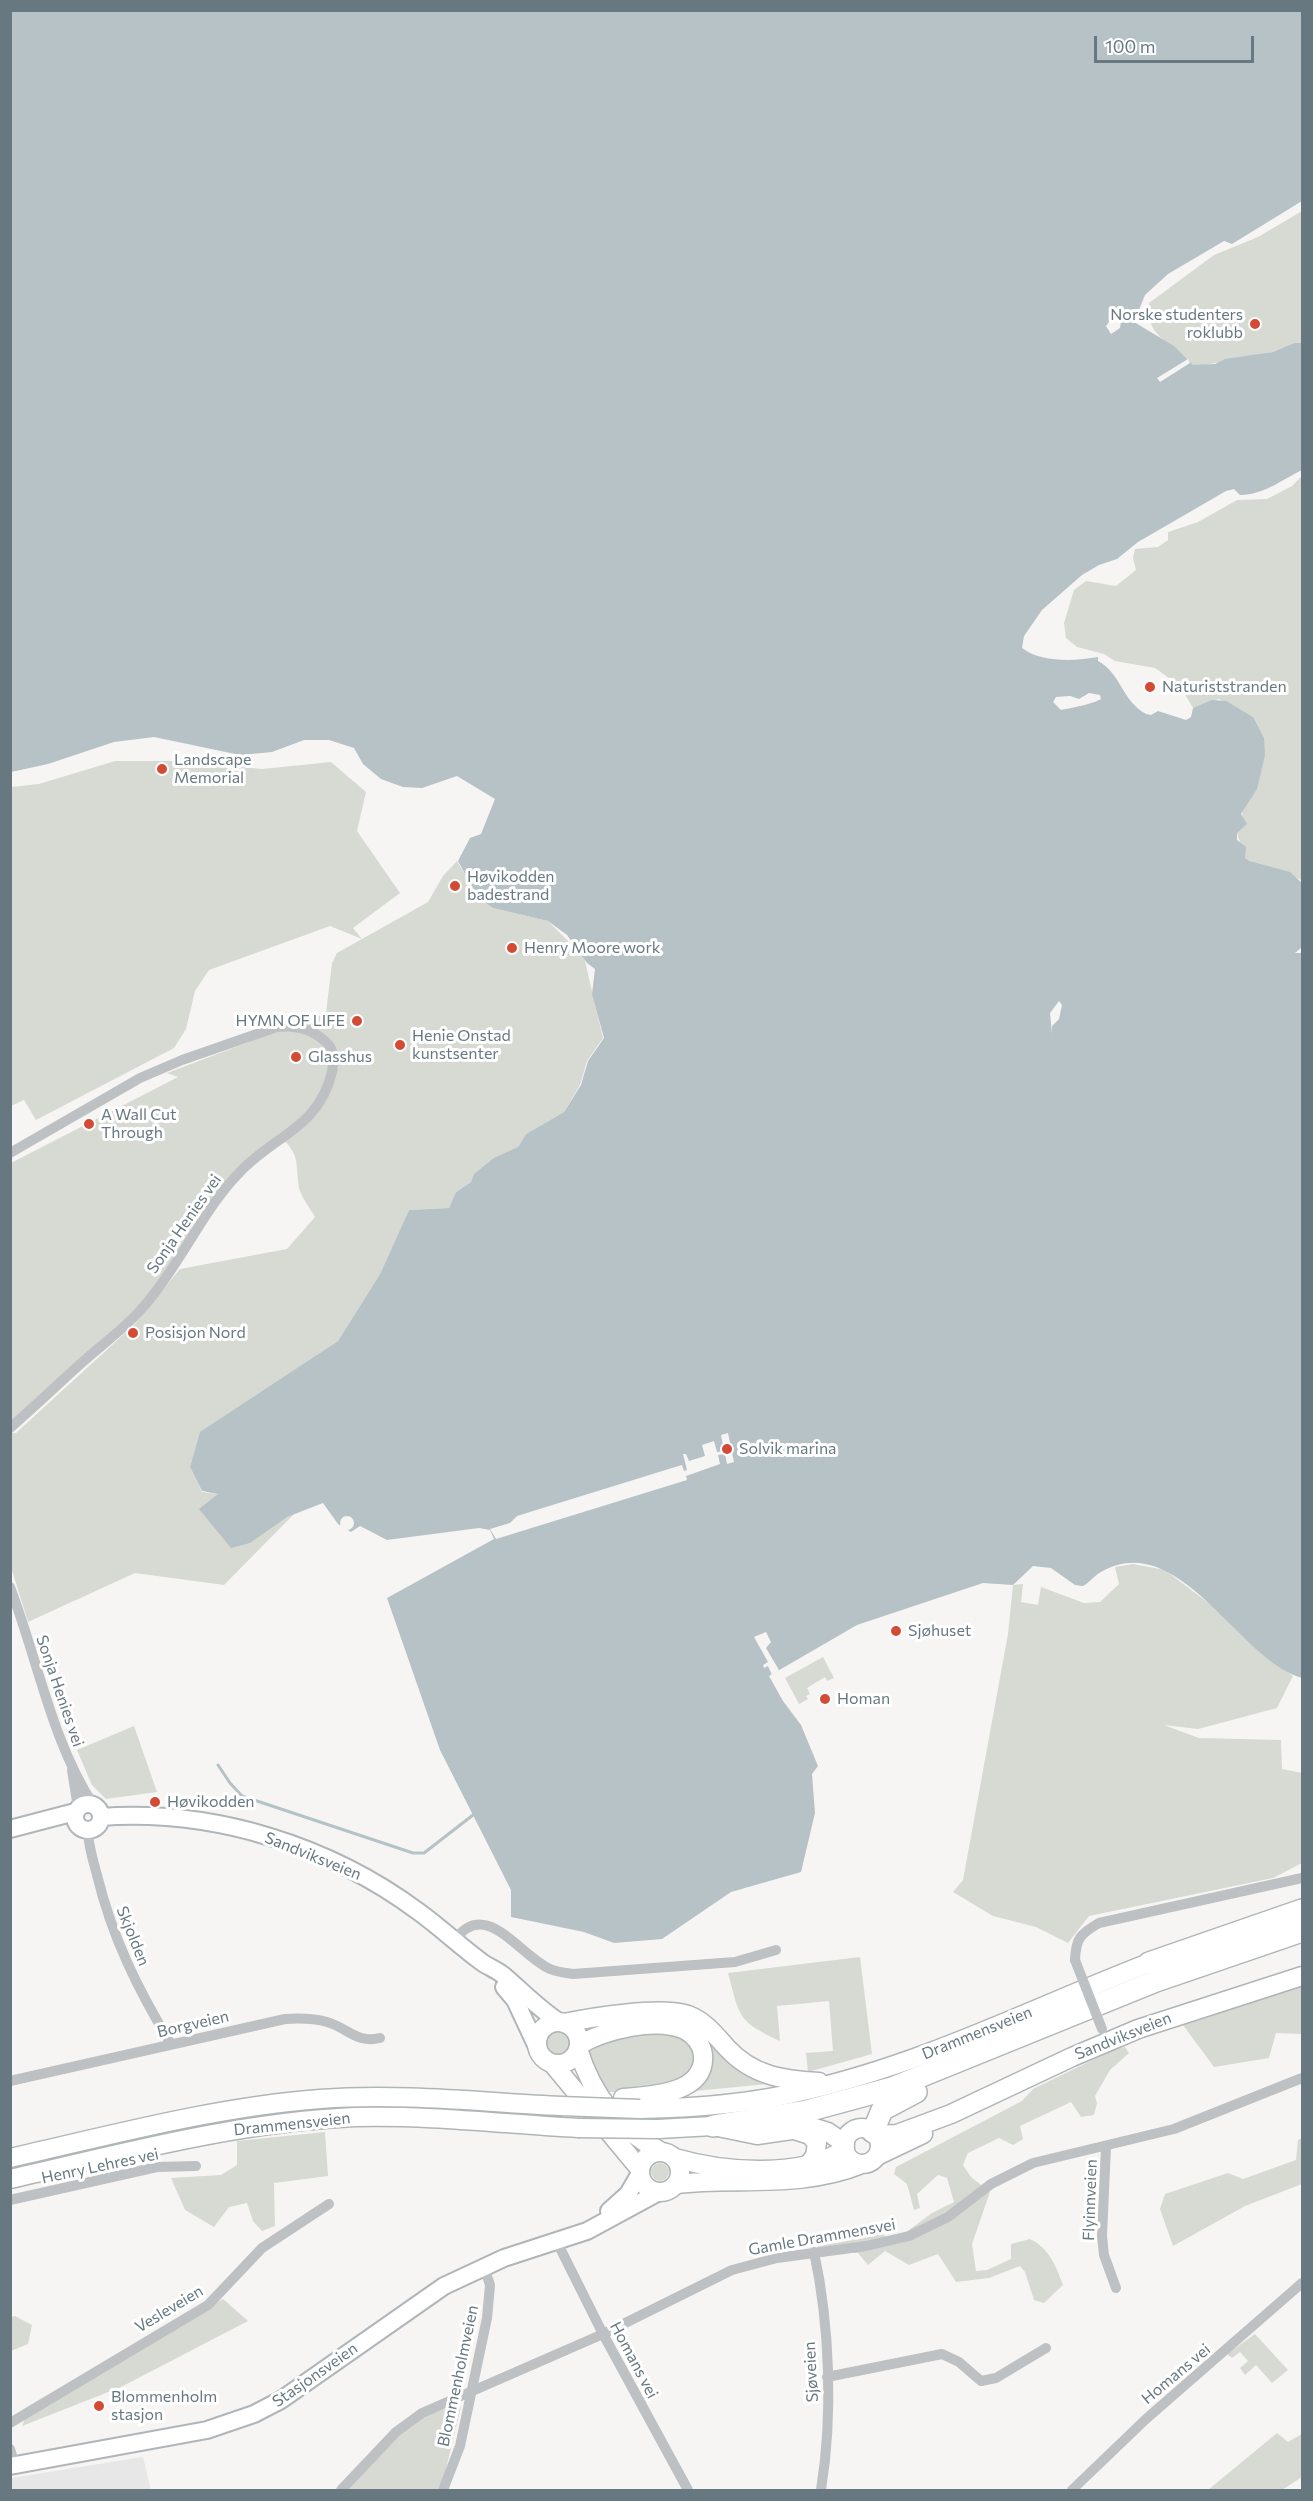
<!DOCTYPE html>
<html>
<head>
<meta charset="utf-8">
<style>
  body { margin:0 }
  #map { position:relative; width:1313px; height:2501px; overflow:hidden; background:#f6f5f3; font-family:Commissioner,sans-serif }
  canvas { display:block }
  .frame { position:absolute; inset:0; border:12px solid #677881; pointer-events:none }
  .scale { position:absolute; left:1094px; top:36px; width:160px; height:27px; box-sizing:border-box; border:3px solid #677881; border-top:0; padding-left:8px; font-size:18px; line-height:21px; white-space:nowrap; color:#677881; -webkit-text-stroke:4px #fff; paint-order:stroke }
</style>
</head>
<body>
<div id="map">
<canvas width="1313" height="2501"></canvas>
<div class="frame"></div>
<div class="scale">100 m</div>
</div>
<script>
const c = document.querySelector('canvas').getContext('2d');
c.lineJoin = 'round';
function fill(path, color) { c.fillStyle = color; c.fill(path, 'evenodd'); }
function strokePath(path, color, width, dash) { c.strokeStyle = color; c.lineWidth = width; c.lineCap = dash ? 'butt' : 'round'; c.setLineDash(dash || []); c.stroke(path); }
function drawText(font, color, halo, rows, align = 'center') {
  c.font = font + ' Commissioner,sans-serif'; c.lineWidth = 6; c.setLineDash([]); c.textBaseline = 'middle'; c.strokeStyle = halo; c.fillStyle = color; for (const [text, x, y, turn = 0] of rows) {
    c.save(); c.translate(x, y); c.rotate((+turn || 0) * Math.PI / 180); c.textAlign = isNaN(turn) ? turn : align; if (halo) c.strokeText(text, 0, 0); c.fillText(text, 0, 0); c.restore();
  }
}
const built = new Path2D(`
  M143 2457 151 2490H11V2478Z`);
const green = new Path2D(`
  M1302 211V343H1294L1273 352 1200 366 1193 365C1183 355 1157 337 1153 328 1149 321 1150 311 1149 303L1214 255 1258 237Z
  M1302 476V880L1245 860 1237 833 1242 817 1253 717 1219 699 1193 708 1180 686 1155 668 1115 661 1104 654 1077 647 1066 638 1064 623 1074 590 1086 581 1116 586 1136 570 1133 558 1135 549 1158 547 1168 540V532L1198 522 1237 500 1267 499 1292 486Z
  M115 761H182L262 769 331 762 366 792 357 831 400 893 353 928 362 939 428 902 443 876 457 861 471 885 493 908 548 921 584 957 603 1038 587 1061 580 1085 564 1112 526 1134 518 1147 508 1154 494 1158 471 1182 456 1192 449 1208 409 1210 380 1274 338 1341 200 1433 190 1467 202 1492 218 1494 207 1505 287 1517 295 1513 224 1585 135 1573 28 1622 11 1567V1433H16L136 1323 180 1269 287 1249 315 1217C310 1208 301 1197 299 1188 295 1162 301 1156 280 1136L196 1223 136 1315 11 1425V1163L178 1077 167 1073 326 1013 332 963 337 953 362 939 330 926 209 970 195 991 186 1029 174 1048 36 1120 24 1100 11 1106V787L39 784Z
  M1133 1564 1165 1570 1215 1608 1271 1661 1293 1676 1277 1708 1198 1729 1164 1725 1199 1738 1281 1740 1282 1769 1302 1773V1863L1273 1878 1089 1916 1068 1943 1036 1927 993 1916 953 1892 963 1880 1008 1634 1013 1585 1023 1584 1021 1602 1038 1605 1041 1587 1084 1603 1100 1602 1119 1584 1115 1567Z
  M823 1657 834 1678 827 1681 825 1677 807 1688 810 1694 806 1696 808 1699 799 1704 785 1678Z
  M134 1726 157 1792 106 1799 92 1785 77 1750Z
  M860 1957 872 2054 808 2072 806 2053 833 2051 829 2001 777 2006 780 2041C737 2021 740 2017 728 1973Z
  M1302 1985V2034L1276 2033 1269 2058 1214 2067 1183 2025Z
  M655 2031 687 2038 698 2057 685 2080 631 2092H602C598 2082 589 2067 588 2056 587 2037 641 2033 655 2031Z
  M547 2043a12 12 0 1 1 24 0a12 12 0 1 1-24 0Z
  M708 2034 768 2084 695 2091 706 2077 703 2037Z
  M1125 2047 1129 2053 1110 2070 1095 2096 1097 2103 1094 2115 1081 2117 1071 2102 1020 2126 1023 2139 1013 2145 999 2138 968 2153 963 2165 971 2177 990 2192 972 2244 976 2271 987 2270 1011 2259V2244L1030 2239C1049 2248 1056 2266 1063 2285L1044 2303 1034 2300 1025 2272 1020 2266 989 2278 956 2282 938 2254 909 2265 885 2251 868 2265 858 2253H825L817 2248 820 2238 880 2233 894 2241 932 2213 954 2202 947 2178 938 2175 917 2194 920 2208 914 2210 907 2184 894 2174 896 2167 1022 2101 1033 2089 1115 2049Z
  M325 2132 328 2176 274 2183 275 2226 262 2231 253 2221 247 2203 229 2207 214 2227 185 2210 171 2178 221 2175 237 2165V2141Z
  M1302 2138V2184L1245 2206 1173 2246 1160 2209 1165 2194 1228 2173 1243 2179 1296 2160 1298 2140Z
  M651 2172a9 9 0 1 1 18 0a9 9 0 1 1-18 0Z
  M223 2299 248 2321 121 2387 22 2426 28 2412Z
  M15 2316 32 2325 28 2344 11 2351V2317Z
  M1255 2334 1288 2370 1272 2383 1256 2365 1245 2375 1240 2368 1248 2361 1240 2352 1232 2358 1227 2354Z
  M461 2407 444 2477 437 2490H346L372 2458 429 2411Z
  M1277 2433 1288 2442 1302 2434V2477L1282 2490H1208Z`);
const water = new Path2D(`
  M10 11H1302V201L1232 244 1224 241 1168 274 1145 295 1134 322 1174 346 1193 365 1215 364 1225 359 1273 352 1294 343H1302V470C1283 479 1264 495 1240 495L1234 489 1226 491 1138 542 1117 559 1099 565 1082 575 1042 610 1024 636 1022 648C1041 663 1076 661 1098 657V661C1121 673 1121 700 1146 714L1151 715 1158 711 1186 720 1191 717 1193 708 1212 700 1226 701 1253 717 1264 738 1265 755 1257 789 1241 814 1247 824 1237 833V840L1246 847 1245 858 1249 861 1290 872 1302 883V947L1295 953H1302V1678C1239 1661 1179 1527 1101 1572 1094 1576 1090 1582 1083 1586L1075 1585 1051 1568 1033 1566 1013 1585 983 1583 857 1625 769 1676 783 1701 801 1725 818 1766 812 1774 815 1813 801 1872 731 1892 662 1939 614 1943 584 1932 511 1917V1890L440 1750 387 1598 494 1539 490 1530 479 1528 387 1540 360 1526 351 1532 338 1524 323 1503 287 1517 250 1543 231 1548 199 1509 218 1494 202 1491 190 1467 200 1432 338 1341 380 1274 409 1210 449 1208 456 1192 471 1182 474 1174 494 1158 518 1147 526 1134 564 1112 581 1085 588 1061 604 1038 592 994 595 969 587 963 567 935 548 921 493 908 485 902 471 885 458 861 470 838 481 834 495 799 457 776 422 788 403 787 381 779 363 764 354 748 329 740H304L272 752 240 755 154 737 114 742 48 764 11 772ZM1123 309 1120 328 1111 334 1106 326 1118 310ZM1089 693 1100 695 1101 699C1093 704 1071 708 1061 710L1053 702 1056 697 1070 696 1079 699ZM1059 1001 1062 1005 1059 1019 1052 1026V1034L1050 1013Z`);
const pier = new Path2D(`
  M1188 359 1190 363 1160 382 1157 378Z
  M728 1433 734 1462 727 1464 725 1454 718 1455 720 1464 686 1476 687 1480 496 1539 490 1529 510 1523 517 1516 672 1468 682 1465 684 1471 687 1470 683 1454H686L689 1461 705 1456 702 1445 714 1441 717 1452 724 1451 721 1435Z
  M340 1523a7 7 0 1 1 14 0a7 7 0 1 1-14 0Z
  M766 1632 771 1642 766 1648 779 1670 772 1675 768 1666 764 1668 763 1665 768 1662 754 1637Z`);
const stream = new Path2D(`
  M218 1765 230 1783 242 1796 413 1853H424L473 1815`);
const minor = new Path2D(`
  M10 1153 140 1078 182 1060 277 1027C295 1025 313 1029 327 1043 335 1051 334 1062 332 1072 319 1128 273 1136 239 1173 203 1210 183 1259 150 1299 129 1326 102 1344 77 1367 55 1387 33 1408 10 1428
  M10 1587C38 1660 51 1740 94 1806
  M72 1770 78 1808
  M88 1830C88 1845 93 1860 97 1875 112 1937 138 1990 171 2044
  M455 1940C485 1897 519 1955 550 1969 557 1972 565 1973 573 1974L735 1962 776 1950
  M1075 1960C1076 1938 1080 1934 1099 1923L1302 1878
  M10 2081 285 2019C300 2018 313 2018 327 2022 348 2028 357 2044 380 2038
  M1106 2147 1102 2236 1104 2255 1116 2288
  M10 2200 157 2167 196 2166
  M557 2242 603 2334 688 2490
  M814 2252C830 2326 833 2416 821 2490
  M827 2377 942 2354 959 2362 981 2381 996 2378 1046 2348
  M10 2423 208 2305 262 2248 329 2204
  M10 2449 15 2465
  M341 2490 396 2432 422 2413 603 2334 732 2270 777 2258 866 2246 909 2236 948 2217 991 2184 1033 2163 1174 2129 1302 2078
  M443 2490 460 2446 487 2318 490 2285 484 2267
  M1072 2490 1146 2419 1302 2283`);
const secondary = new Path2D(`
  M75 1817a13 13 0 1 1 26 0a13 13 0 1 1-26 0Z
  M101 1817C213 1809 329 1845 419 1912 441 1928 461 1947 483 1963 489 1967 497 1970 503 1975 522 1991 538 2008 559 2022
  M10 1829 75 1812
  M504 1987 515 2000 537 2047
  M609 2211 628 2194 639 2175
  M10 2466 207 2430 254 2414 281 2400 444 2286 504 2258 587 2231 659 2192`);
const primary = new Path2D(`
  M537 2043a21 21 0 1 1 42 0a21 21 0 1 1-42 0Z
  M578 2049C592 2094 617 2129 660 2151
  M552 2063 639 2168
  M844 2146a18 18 0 1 1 36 0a18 18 0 1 1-36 0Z
  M876 2135 897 2134 951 2114 1072 2057 1138 2029 1302 1976
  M640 2172a20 20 0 1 1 40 0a20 20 0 1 1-40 0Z
  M877 2156 923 2134
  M675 2158C723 2172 802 2179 845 2149
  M676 2184C740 2177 800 2189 862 2164`);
const trunk = new Path2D(`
  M564 2023C593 2017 661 2006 688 2015 706 2022 715 2035 727 2048 753 2076 783 2080 819 2082
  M579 2045C605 2030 656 2017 685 2030 695 2035 702 2045 703 2055 706 2094 650 2096 623 2098
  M640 2109C695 2108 750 2104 803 2091 924 2064 1035 2007 1149 1963
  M658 2129 713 2126 757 2135 812 2127 828 2132 845 2144
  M797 2131 810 2135 817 2143 815 2156 808 2165
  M10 2158C112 2135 215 2107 320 2099 400 2093 481 2102 561 2106
  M10 2179C124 2153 238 2122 355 2117 430 2115 504 2124 578 2128`);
const motorway = new Path2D(`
  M1149 1963 1302 1910
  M713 2126 807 2111 892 2088 1156 1981 1302 1931
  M873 2132 882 2110 916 2092`);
const minorBridge = new Path2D(`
  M1075 1960 1102 2029`);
const trunkBridge = new Path2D(`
  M561 2106 640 2109
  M578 2128 658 2129`);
const markers = [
  [1255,324,6,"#d34b35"],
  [1150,687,6,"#d34b35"],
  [162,769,6,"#d34b35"],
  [455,886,6,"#d34b35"],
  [512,948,6,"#d34b35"],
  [357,1021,6,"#d34b35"],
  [400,1045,6,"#d34b35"],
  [296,1057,6,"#d34b35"],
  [89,1124,6,"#d34b35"],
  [133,1333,6,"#d34b35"],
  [727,1449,6,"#d34b35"],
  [896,1631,6,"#d34b35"],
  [825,1699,6,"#d34b35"],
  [155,1802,6,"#d34b35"],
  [99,2406,6,"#d34b35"]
];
const poiNames = [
  ["Norske studenters",1243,315,"right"],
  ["roklubb",1243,333,"right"],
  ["Naturiststranden",1162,687],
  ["Landscape",174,760],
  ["Memorial",174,778],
  ["Høvikodden",467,877],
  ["badestrand",467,895],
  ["Henry Moore work",524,948],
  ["HYMN OF LIFE",345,1021,"right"],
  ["Henie Onstad",412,1036],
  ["kunstsenter",412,1054],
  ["Glasshus",308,1057],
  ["A Wall Cut",101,1115],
  ["Through",101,1133],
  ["Posisjon Nord",145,1333],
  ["Solvik marina",739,1449],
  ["Sjøhuset",908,1631],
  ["Homan",837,1699],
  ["Høvikodden",167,1802],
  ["Blommenholm",111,2397],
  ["stasjon",111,2415]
];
const streetNames = [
  ["Sonja Henies vei",184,1224,-55],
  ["Sonja Henies vei",60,1691,71],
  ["Sandviksveien",313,1856,22],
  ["Skjolden",133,1936,68],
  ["Borgveien",193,2024,-13],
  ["Drammensveien",977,2033,-22],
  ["Sandviksveien",1123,2036,-22],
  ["Drammensveien",292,2124,-6],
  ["Henry Lehres vei",100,2166,-12],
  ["Flyinnveien",1090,2200,-88],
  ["Gamle Drammensvei",822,2237,-10],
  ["Vesleveien",169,2309,-31],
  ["Homans vei",634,2360,62],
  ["Sjøveien",811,2372,-93],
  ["Homans vei",1176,2374,-40],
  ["Stasjonsveien",315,2375,-35],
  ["Blommenholmveien",458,2376,-78]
];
fill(built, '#e6e7e6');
fill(green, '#d6dad2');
fill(water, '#b6c2c5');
fill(pier, '#f6f5f3');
strokePath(stream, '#b6c2c5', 3);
strokePath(secondary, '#afb5b9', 20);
strokePath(primary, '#aeb4b7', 21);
strokePath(trunk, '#b0b5b7', 21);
strokePath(motorway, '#b0b5b7', 24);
strokePath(minor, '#bdc1c4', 10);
strokePath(secondary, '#fff', 16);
strokePath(primary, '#fff', 18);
strokePath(trunk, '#fff', 18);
strokePath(motorway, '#fff', 21);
strokePath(trunkBridge, '#b0b5b7', 21, []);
strokePath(minorBridge, '#bdc1c4', 10);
strokePath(trunkBridge, '#fff', 18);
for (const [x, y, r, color] of markers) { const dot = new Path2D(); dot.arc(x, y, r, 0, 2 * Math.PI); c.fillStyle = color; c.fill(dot); strokePath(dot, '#fff', 2); }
drawText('16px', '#677881', '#fff', poiNames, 'left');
drawText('16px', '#677881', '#fff', streetNames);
</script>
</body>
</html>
